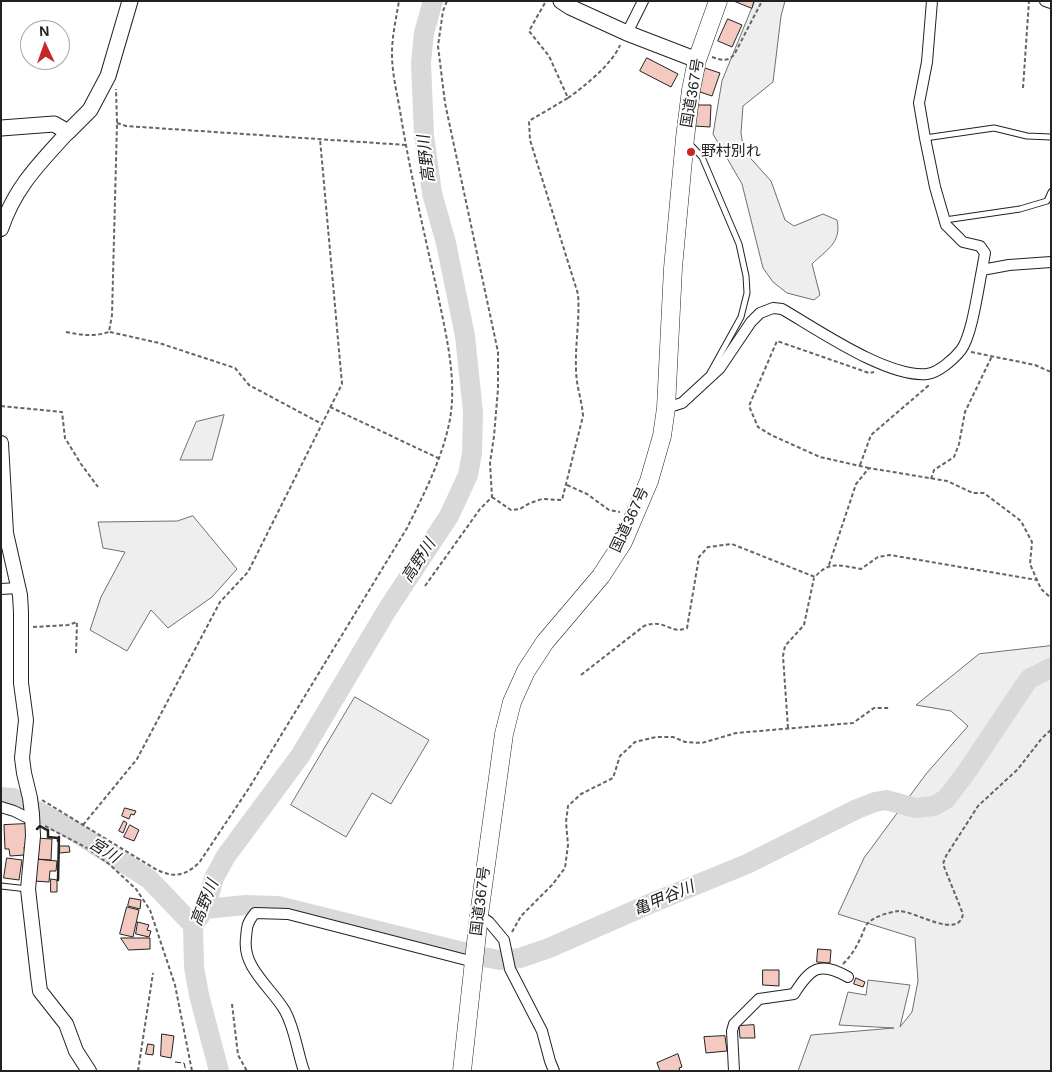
<!DOCTYPE html>
<html>
<head>
<meta charset="utf-8">
<style>
  body { margin:0 }
  #map { position:relative; width:1052px; height:1072px; overflow:hidden; background:#fff; font-family:Arial,sans-serif }
  canvas { display:block }
  .frame { position:absolute; inset:0; border:2px solid #222; pointer-events:none }
  .north { position:absolute; left:20px; top:20px; width:50px; height:50px; box-sizing:border-box; background:#fff; border:1px solid #a7a7a7; border-radius:50%; rotate:357deg; font-size:14px; font-weight:700; line-height:20px; text-align:center; color:#222 }
  .north::after { content:''; display:block; margin:auto; width:18px; height:22px; background:#c62828; clip-path:polygon(50% 0,100% 100%,50% 72%,0 100%) }
</style>
</head>
<body>
<div id="map">
<canvas width="1052" height="1072"></canvas>
<div class="frame"></div>
<div class="north">N</div>
</div>
<script>
const c = document.querySelector('canvas').getContext('2d');
c.lineJoin = 'round';
function fill(path, color) { c.fillStyle = color; c.fill(path, 'evenodd'); }
function strokePath(path, color, width, dash) { c.strokeStyle = color; c.lineWidth = width; c.lineCap = dash ? 'butt' : 'round'; c.setLineDash(dash || []); c.stroke(path); }
function drawText(font, color, halo, rows, align = 'center') {
  c.font = font + ' Arial,"Noto Sans JP",sans-serif'; c.lineWidth = 4; c.setLineDash([]); c.textBaseline = 'middle'; c.strokeStyle = halo; c.fillStyle = color; for (const [text, x, y, turn = 0] of rows) {
    c.save(); c.translate(x, y); c.rotate((+turn || 0) * Math.PI / 180); c.textAlign = isNaN(turn) ? turn : align; if (halo) c.strokeText(text, 0, 0); c.fillText(text, 0, 0); c.restore();
  }
}
const green = new Path2D(`
  M755 1H785L781 16 773 82 743 106 741 133 744 151 771 181 785 220 794 226 823 214 837 220C842 243 826 250 812 264L820 295 814 300 787 293 773 282 763 268 742 184 713 134 722 81Z
  M224 415 212 460H180L196 422Z
  M193 516 237 569 212 597 168 628 151 610 127 651 90 630 101 597 125 552 103 548 98 522 177 521Z
  M1051 646V1071H798L811 1035 894 1028 839 1025 848 992 866 995 868 980 910 985 900 1027 912 1012 918 981 915 938 838 914 864 858 926 774 968 726 951 711 916 705 979 654Z
  M355 697 429 740 391 804 372 793 346 837 291 805Z`);
const river = new Path2D(`
  M1 797 13 798 69 828 149 879 193 925
  M205 909 246 905 278 906 483 957 500 960 520 958 549 948 654 902 747 864 857 809 875 802 886 800 916 808 934 806 946 799 965 774 1029 679 1051 668
  M219 1071 199 995 194 967 193 925 205 909 214 878 226 856 300 756 387 610 449 516 468 475 472 453 473 412 465 336 446 243 432 193 424 135 421 63 424 33 433 1`);
const building = new Path2D(`
  M734 1H754L752 8Z
  M728 19 742 25 732 47 718 41Z
  M647 58 678 74 671 87 640 71Z
  M705 68 720 73 712 96 697 91Z
  M695 105H711L710 127 694 126Z
  M125 808 136 811 134 815 131 814 129 819 122 816Z
  M124 821 127 823 123 833 119 831Z
  M26 824 27 847H24L25 855 10 856 9 849H5L4 825Z
  M130 825 139 830 134 841 124 837Z
  M37 838 52 839 51 860 35 859Z
  M60 846H69L70 852 60 853Z
  M7 858 22 860 19 880 4 878Z
  M35 859 57 861 56 871H50L49 882 34 881Z
  M51 879 57 880V892H51Z
  M130 898 141 900 140 909 128 906Z
  M127 907 139 910 133 937 120 934Z
  M138 922 149 925 147 930 151 931 149 937 136 934Z
  M121 938H150V949L129 950Z
  M818 949 831 950 830 963 817 962Z
  M763 970H779V986L763 985Z
  M856 978 865 982 863 987 854 984Z
  M754 1025 755 1038H740L739 1026Z
  M162 1034 174 1036 171 1058 161 1056Z
  M725 1036 727 1051 706 1053 704 1037Z
  M148 1044 154 1045 153 1055 146 1054Z
  M678 1054 682 1067 679 1068 680 1071H660L657 1063Z`);
const path = new Path2D(`
  M712 57C721 60 727 62 734 55L762 1
  M1023 88 1029 1
  M568 98C584 87 613 63 620 45
  M117 123 126 126 406 145
  M66 332C81 335 94 337 109 332L112 315 117 123 116 89
  M110 332 159 343 235 368 249 385 322 424
  M971 352 1035 365 1051 372
  M1 406 62 412 65 438 81 464 98 487
  M330 407 438 458
  M860 465 871 435 928 386V384
  M869 468 820 457 771 435 758 427 749 406 777 341 869 373 874 372
  M931 479 934 470 954 457 959 444 965 412 992 356
  M567 485 587 494 609 510 620 512
  M492 497 511 510 520 509 530 503 542 499 562 500 583 416C582 400 576 386 576 369 575 344 580 319 578 294L530 140 529 121 568 98 549 56 529 31 546 1
  M829 565 856 484 869 468 947 481 973 493H984L1021 521 1032 542 1030 564 1041 589 1051 598
  M425 586 480 509 492 497 490 463 494 436 498 389V352L445 103 438 46 443 11 447 1
  M33 627 68 625 77 622 76 655
  M581 675 644 626C666 618 669 635 687 628L699 557 708 547 732 544 815 577C829 560 842 566 861 569L878 557 890 555 1037 580
  M788 728 783 656 785 646 804 625 814 578
  M42 800 157 870C175 878 184 876 199 863L249 788 407 528C424 494 443 457 450 419 457 378 446 335 438 295 425 236 411 177 401 117 398 97 392 75 392 54 392 36 396 19 399 1
  M83 825 137 759 220 602 248 572 342 384 320 139
  M45 826 87 848 109 864 136 889 150 910 175 985 192 1071
  M512 932 521 916 552 885 565 868 568 845 566 822 568 806 581 794 613 778 620 756 635 742 656 737H673L685 742 702 743 736 733 853 723 874 708H890
  M843 964C852 955 857 946 862 935 863 932 865 927 867 924 873 917 889 912 899 911 915 911 959 940 963 914L943 864 946 856 978 806 1018 769 1042 738 1051 730
  M232 1004 238 1055 247 1071
  M138 1071 153 973`);
const lane = new Path2D(`
  M925 138 994 128 1027 136 1051 137
  M688 142 702 157 739 244 746 276 747 293 741 317 710 373
  M945 220 1020 209 1047 201 1051 192
  M1 886 28 889`);
const street = new Path2D(`
  M932 1 927 62 919 103 925 138 935 187 946 225 963 242 980 246 985 253 982 270
  M1045 1 1051 3
  M627 33 643 1
  M666 408 682 403 720 368 751 322 760 313 773 308 782 309C817 329 887 378 927 374 938 373 954 359 961 350 972 336 978 289 982 270L1009 265 1051 262
  M1 589 18 588
  M1 807 14 811 32 820
  M479 915 489 922 504 940 510 969 542 1031 550 1061 554 1071
  M304 1071C297 1051 295 1029 285 1011 271 987 242 968 246 938 247 926 247 923 255 913L288 914 474 962
  M734 1071 732 1031 734 1024 759 999 794 994C810 969 819 960 848 977`);
const secondary = new Path2D(`
  M1 229C15 187 39 164 68 132
  M1 443 6 533 20 595 21 612V683L26 720 22 758 24 773 30 798 32 814 33 836 28 889 38 976 40 991 66 1024 76 1051 89 1071`);
const primary = new Path2D(`
  M561 1 570 7 627 33 697 60
  M1 128 54 124 68 132 90 110 108 76 130 1`);
const highway = new Path2D(`
  M462 1071 479 915 504 734 512 702 526 671 545 642 601 576 623 542 649 481 662 436 666 408 673 268 685 138 691 90 697 60 718 1`);
const fence = new Path2D(`
  M175 1062 184 1063 186 1071`);
const wall = new Path2D(`
  M37 829 40 826 47 830
  M48 830V837L58 838V841
  M58 880 59 837`);
const markers = [
  [691,152,5,"#c62828"]
];
const streetNames = [
  ["国道367号",693,93,-80],
  ["国道367号",630,520,-65],
  ["国道367号",481,901,-83]
];
const poiNames = [
  ["野村別れ",701,152]
];
const waterNames = [
  ["高野川",427,159,-97],
  ["高野川",419,561,-57],
  ["宮川",104,851,32],
  ["亀甲谷川",664,899,-23],
  ["高野川",205,903,-68]
];
fill(green, '#eee');
strokePath(green, '#6f6f6f', 1);
strokePath(river, '#d9d9d9', 20);
fill(building, '#f3c9c0');
strokePath(building, '#222', 1);
strokePath(lane, '#222', 7);
strokePath(street, '#222', 12);
strokePath(secondary, '#222', 16);
strokePath(primary, '#222', 17);
strokePath(highway, '#222', 19);
strokePath(path, '#646464', 2, [4, 2.5]);
strokePath(lane, '#fff', 5);
strokePath(street, '#fff', 10);
strokePath(secondary, '#fff', 14);
strokePath(primary, '#fff', 15);
strokePath(highway, '#fff', 18);
strokePath(fence, '#222', 1, [6, 2.5]);
strokePath(wall, '#222', 2.5);
for (const [x, y, r, color] of markers) { const dot = new Path2D(); dot.arc(x, y, r, 0, 2 * Math.PI); c.fillStyle = color; c.fill(dot); strokePath(dot, '#fff', 2); }
drawText('15px', '#222', '#fff', streetNames);
drawText('15px', '#222', '#fff', poiNames, 'left');
drawText('italic 16px', '#222', '#fff', waterNames);
</script>
</body>
</html>
